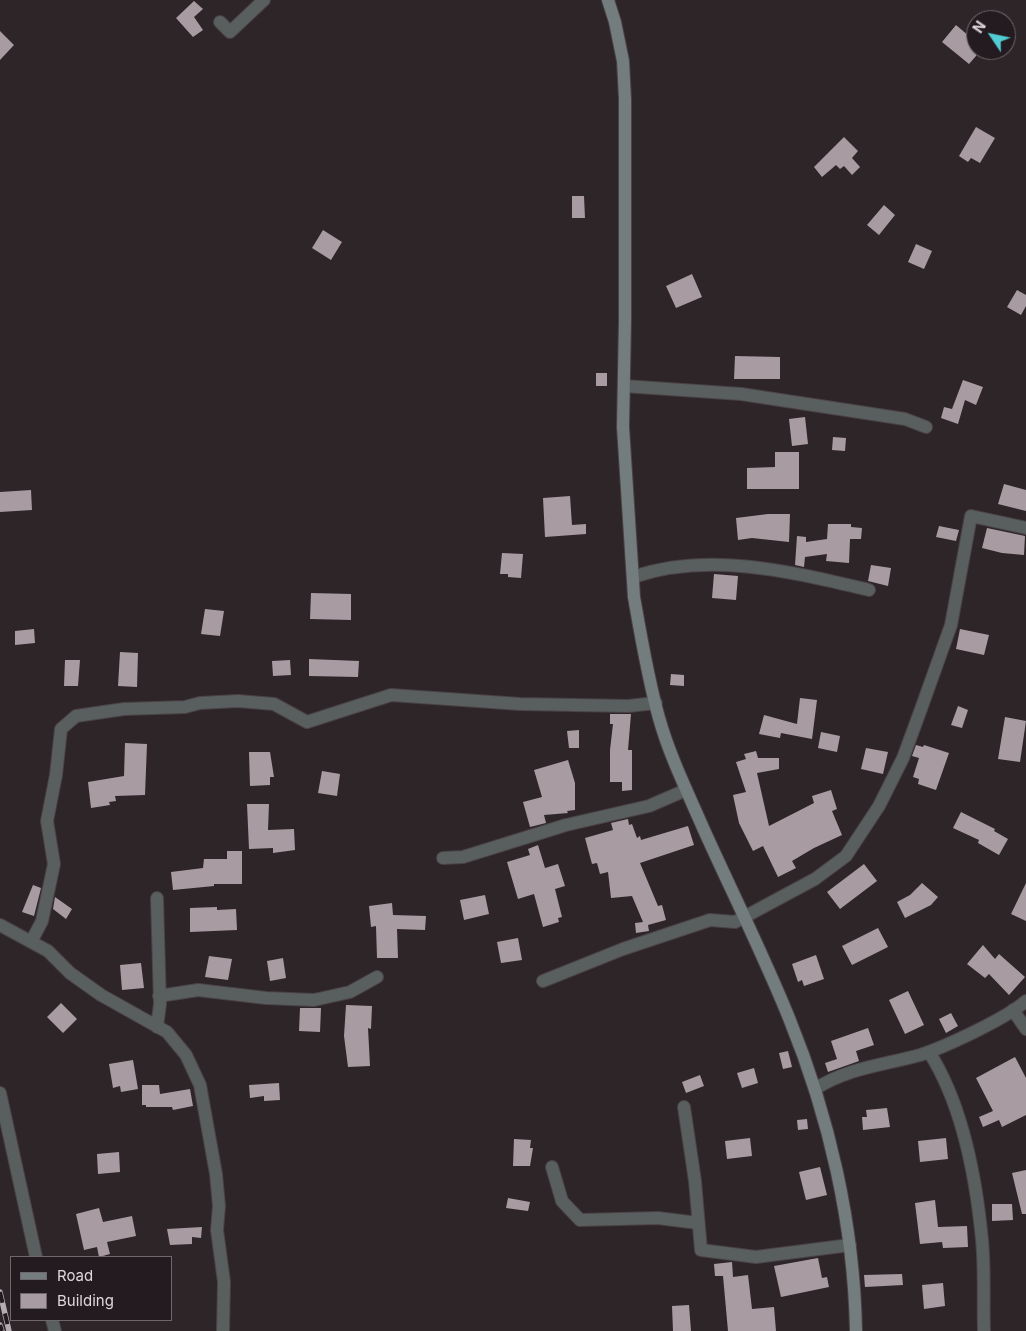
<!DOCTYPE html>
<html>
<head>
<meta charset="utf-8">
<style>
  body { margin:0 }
  #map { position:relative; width:1026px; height:1331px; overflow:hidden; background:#2e2529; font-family:Inter,sans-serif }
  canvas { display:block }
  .legend { position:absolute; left:10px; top:1256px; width:162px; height:65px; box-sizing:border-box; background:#241b20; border:1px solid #6e676b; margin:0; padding:6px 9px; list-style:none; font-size:15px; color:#ded8db }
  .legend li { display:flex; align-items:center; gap:10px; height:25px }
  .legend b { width:25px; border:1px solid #6e676b }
  .north { position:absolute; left:966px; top:10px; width:50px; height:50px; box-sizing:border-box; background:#241b20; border:1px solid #6e676b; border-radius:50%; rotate:304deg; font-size:14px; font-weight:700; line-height:20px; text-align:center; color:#ded8db }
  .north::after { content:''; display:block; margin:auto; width:18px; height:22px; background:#51ccd3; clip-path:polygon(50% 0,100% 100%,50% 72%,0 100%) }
</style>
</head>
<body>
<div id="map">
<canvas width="1026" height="1331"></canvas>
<ul class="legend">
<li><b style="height:6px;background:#747d7d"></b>Road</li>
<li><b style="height:14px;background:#a89ca2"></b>Building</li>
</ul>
<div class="north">N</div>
</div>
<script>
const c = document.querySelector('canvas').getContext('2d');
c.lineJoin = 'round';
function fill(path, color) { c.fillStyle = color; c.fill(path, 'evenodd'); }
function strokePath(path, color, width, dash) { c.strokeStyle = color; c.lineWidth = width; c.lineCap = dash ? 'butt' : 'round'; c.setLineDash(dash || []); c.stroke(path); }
const building = new Path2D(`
  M194 1 203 9 194 17 203 30 193 37 176 18Z
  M956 25 976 42V56L969 64 942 42Z
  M0 31 14 45 0 60Z
  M976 127 995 138 980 163 971 158 968 162 959 156Z
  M844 137 858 151 852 158 860 167 852 175 844 166 840 169 836 165 822 177 814 167Z
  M572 196H584L585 218H572Z
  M884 205 895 215 879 235 867 225Z
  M323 230 342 242 331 260 312 248Z
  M916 244 932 251 924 269 908 262Z
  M692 274 702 297 676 308 666 286Z
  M1017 290 1026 295V306L1021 315 1007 307Z
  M735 356 780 357V379H734Z
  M596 373H607V386H596Z
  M963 380 983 387 976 405 965 400 958 424 941 418 944 407 952 409Z
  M805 417 808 444 792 446 789 419Z
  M833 437 846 438 845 451 832 450Z
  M775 452H799V489H747V468L775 467Z
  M1004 484 1026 490V511L998 504Z
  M31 490 32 510 0 512V492Z
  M570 496 572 525 586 524V534L545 537 543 498Z
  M768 514H790L789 542 752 538 738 540 736 518Z
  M828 524H851V527L862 528 861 539H850L849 563 826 561 827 554 805 557 804 567 795 565 797 536 806 537V542L827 539Z
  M939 526 959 530 956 541 936 537Z
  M987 528 1025 536 1024 555 1002 553 982 548Z
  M502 553 523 554 521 578 508 577V574H500Z
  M871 565 891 568 888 586 868 581Z
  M714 574 738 576 736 600 712 598Z
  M311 593 351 594V620L310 619Z
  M205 609 224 611 220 636 201 634Z
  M34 629 35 643 15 645V631Z
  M960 629 989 635 984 655 956 649Z
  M120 652 138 653 137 687 118 686Z
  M309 659 359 661 358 677 309 676Z
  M65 660H80L78 686H64Z
  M290 660 291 675 273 676 272 661Z
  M671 674 684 675V686L670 685Z
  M800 698 817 700 812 739 781 733 780 738 759 734 764 715 797 724Z
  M958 706 968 710 962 728 951 725Z
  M610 714H631L628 750H632V790L622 791V782H610V750L613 724H610Z
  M1005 717 1026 721 1020 762 998 759Z
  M579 730V748H569L567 731Z
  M821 732 840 736 837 752 818 748Z
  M125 743 147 744 145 795 115 796 116 801 109 802 110 805 91 808 88 782 124 776Z
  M916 745 923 747 924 745 949 753 936 790 918 784 919 779 913 777 919 758 912 756Z
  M866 748 888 752 883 774 861 769Z
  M756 751 758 758H779V769L757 773 769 826 814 803 812 796 831 790 837 809 832 811 842 835 814 848 792 861 796 868 778 877 763 846 753 851 739 823 733 795 746 792 736 762 746 759 744 754Z
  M249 752H270L274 777H270V785L250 786Z
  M568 760 575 783V810L567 811 568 813 544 815 546 823 530 827 523 802 542 797 534 770Z
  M322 771 340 774 337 796 318 793Z
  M247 804H269L268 830 294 829 295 850 273 853V848L249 849Z
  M961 812 995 829 994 831 1008 839 999 855 978 843 979 840 953 828Z
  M628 819 629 825 632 824 637 838 640 836 641 840 688 826 694 845 640 863 658 906 662 905 666 920 648 925 649 931 636 933 635 923 643 922 632 896 611 898 608 872 600 874 597 863 592 864 585 838 613 830 611 823Z
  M538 845 545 868 558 864 565 886 555 889 562 917 558 918 559 922 543 927 534 894 518 899 507 862 530 855 528 849Z
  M227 851H242V884H214V886L173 890 171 872 203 868 204 859H227Z
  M864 864 877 881 840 909 827 892Z
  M922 883 938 897 931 905 905 918 897 902 910 895Z
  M1026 883V921L1011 914Z
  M33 885 41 888 34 916 22 912Z
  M485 895 489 914 464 920 460 900Z
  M55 897 72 909 66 919 53 909Z
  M392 903 393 915 426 916 425 930 397 929 398 958H377L376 926 371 927 369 906Z
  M217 907V910L236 909 237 930 190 932V908Z
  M878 928 888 947 852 965 842 946Z
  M518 938 522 960 501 963 497 942Z
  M983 945 995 959 999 954 1025 977 1009 995 989 974 985 978 967 964Z
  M816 955 824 979 804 986 802 980 798 982 792 964Z
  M209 956 232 959 228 980 205 977Z
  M283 958 286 978 270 981 267 961Z
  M141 963 144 988 122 990 120 965Z
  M908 991 924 1025 905 1034 889 1000Z
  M61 1003 77 1019 63 1033 47 1017Z
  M346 1005 372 1006 371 1029 368 1028 370 1066 348 1067 344 1036Z
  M300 1008H321L320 1032 299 1031Z
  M951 1013 958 1026 946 1033 939 1019Z
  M868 1028 874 1045 856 1051 859 1061 828 1072 825 1063 837 1059 831 1041Z
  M788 1051 792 1067 783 1069 779 1053Z
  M1015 1057 1026 1078V1115L1002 1127 999 1120 983 1127 979 1117 993 1111 976 1078Z
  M133 1060 138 1089 121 1092 120 1086 113 1088 109 1064Z
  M754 1068 758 1083 742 1088 737 1073Z
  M700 1075 704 1086 686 1093 682 1082Z
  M279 1083 280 1100 264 1101V1096L250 1098 249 1085Z
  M142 1085H159L160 1094 190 1089 193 1106 173 1110 172 1107H146V1105H142Z
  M887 1108 890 1127 863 1130 862 1117H867L866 1110Z
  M807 1119 808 1129 798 1130 797 1120Z
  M750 1138 752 1156 727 1159 725 1141Z
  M946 1138 948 1159 920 1162 918 1141Z
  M514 1139 531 1140 530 1148H533L530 1166H513Z
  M119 1152 120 1172 98 1174 97 1154Z
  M820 1167 827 1195 806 1200 799 1172Z
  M1026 1170V1214H1022L1012 1173Z
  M508 1198 530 1202 528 1211 506 1208Z
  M935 1200 938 1227 967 1226 968 1247 943 1248 942 1242 920 1244 915 1203Z
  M992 1204H1012L1013 1220 992 1221Z
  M99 1208 103 1222 132 1216 136 1236 107 1242 110 1254 99 1257 97 1247 84 1250 76 1214Z
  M202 1227 201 1238 192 1237V1244L170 1245 167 1229Z
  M818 1258 822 1278 827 1277 829 1287 781 1297 774 1266Z
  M732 1262 733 1277 748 1275 752 1309 774 1307 776 1331H728L723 1276H715L714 1264Z
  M902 1274 903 1285 865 1287 864 1275Z
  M943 1283 945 1306 924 1309 922 1285Z
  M689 1305 691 1331H673L672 1306Z`);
const street = new Path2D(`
  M220 22 230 32 264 0
  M624 386 741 394 905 419 926 427
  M633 577C711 551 792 572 869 590
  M443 858 463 857 566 825 649 806 686 790
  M157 898 160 1004 157 1027
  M0 925 48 951 70 973 101 995 167 1032 186 1055 200 1085 216 1174 219 1206 217 1230 224 1282 223 1331
  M31 942 42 921 54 864 47 821 56 775 61 729 76 716 124 709 185 707 200 703 238 701 274 704 307 722 391 695 520 704 628 706 656 703
  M543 981 623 949 710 920 735 922 815 879 846 856 879 806 903 758 921 709 951 625 971 516 1026 528
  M159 996 198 990 266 998 314 1000 350 992 377 977
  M1013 1010 1026 1029
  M929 1052C963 1105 976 1177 982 1240 985 1270 983 1301 984 1331
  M815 1089C847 1068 884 1065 920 1055 945 1047 1007 1018 1026 1001
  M0 1093 36 1257
  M684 1107 695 1181 701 1250 756 1257 850 1245
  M552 1167 562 1201 580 1220 658 1218 698 1223
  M52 1320 55 1331`);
const secondary = new Path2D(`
  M608 0 615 22 623 61 625 99V320L623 427 634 597C641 637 648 679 659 718 670 757 688 793 704 830 732 892 763 954 789 1018 829 1116 854 1224 856 1331`);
const rail = new Path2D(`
  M0 1292 9 1331
  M0 1325 2 1331`);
fill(building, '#a89ca2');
strokePath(street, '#4a4245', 14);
strokePath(secondary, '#4a4245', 14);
strokePath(street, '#595e5f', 12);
strokePath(secondary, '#747d7d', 12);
strokePath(rail, '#b3acb0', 5.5);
strokePath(rail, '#241b20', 4, [11]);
</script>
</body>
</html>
